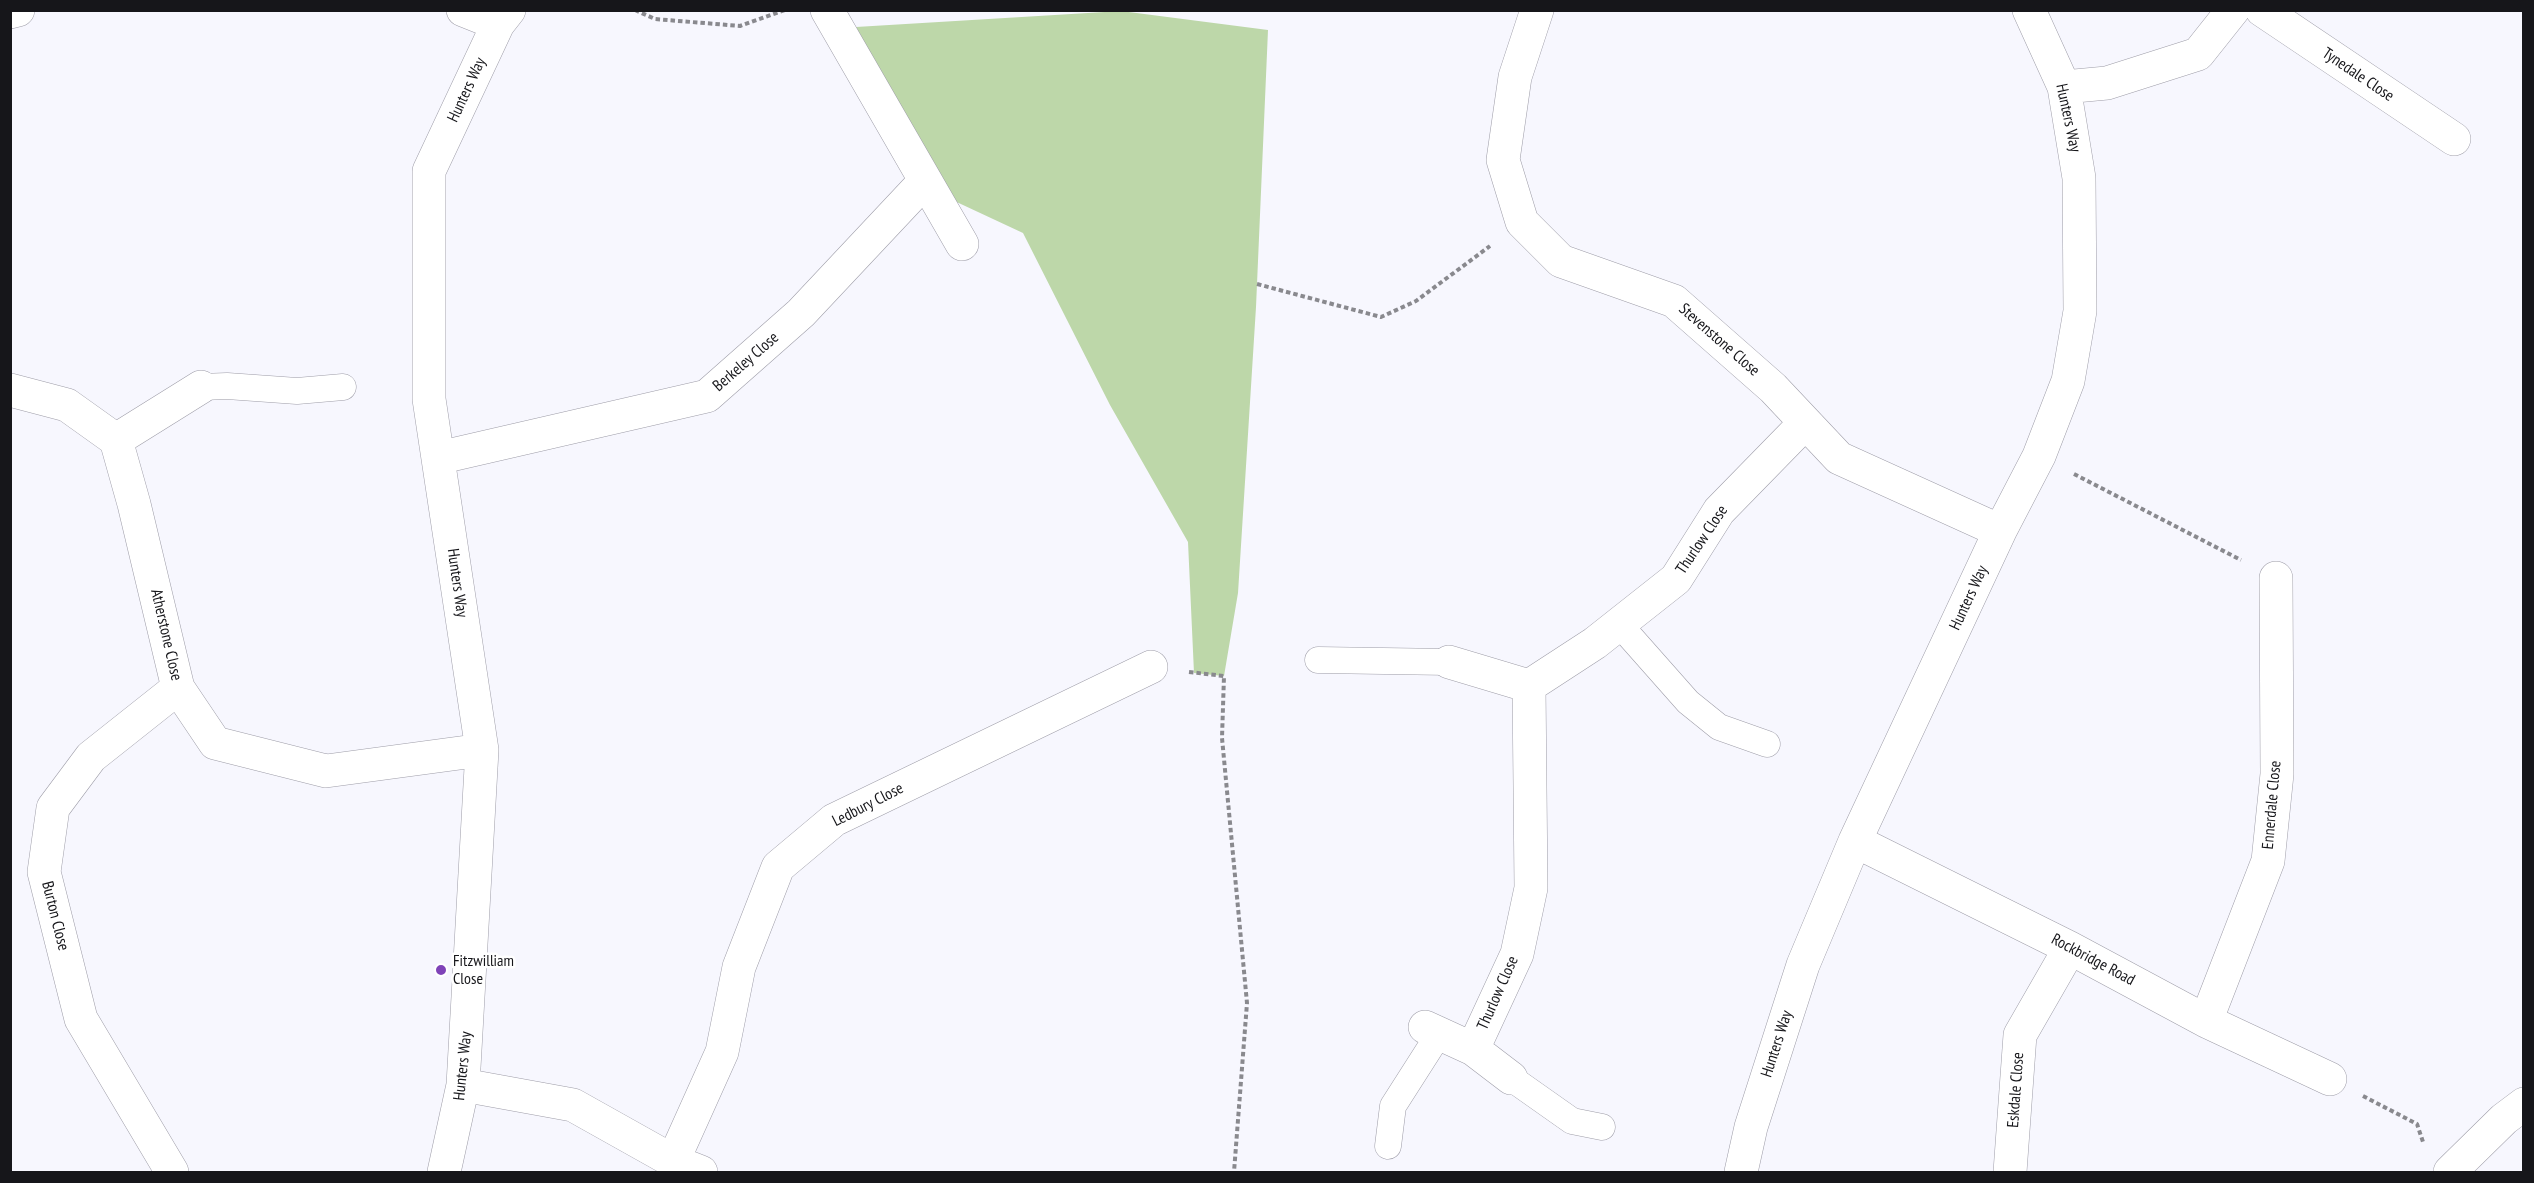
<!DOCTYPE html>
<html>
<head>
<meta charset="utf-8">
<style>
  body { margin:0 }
  #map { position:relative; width:2534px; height:1183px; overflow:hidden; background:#f7f7fe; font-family:"PT Sans Narrow",sans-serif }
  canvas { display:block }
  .frame { position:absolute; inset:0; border:12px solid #16161a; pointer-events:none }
</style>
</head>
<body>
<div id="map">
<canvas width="2534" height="1183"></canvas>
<div class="frame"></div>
</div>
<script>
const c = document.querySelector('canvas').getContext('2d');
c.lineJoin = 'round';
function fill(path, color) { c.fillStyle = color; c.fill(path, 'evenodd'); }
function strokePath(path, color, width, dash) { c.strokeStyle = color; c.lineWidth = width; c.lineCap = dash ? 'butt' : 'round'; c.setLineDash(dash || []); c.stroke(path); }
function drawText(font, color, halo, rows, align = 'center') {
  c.font = font + ' "PT Sans Narrow",sans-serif'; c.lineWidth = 5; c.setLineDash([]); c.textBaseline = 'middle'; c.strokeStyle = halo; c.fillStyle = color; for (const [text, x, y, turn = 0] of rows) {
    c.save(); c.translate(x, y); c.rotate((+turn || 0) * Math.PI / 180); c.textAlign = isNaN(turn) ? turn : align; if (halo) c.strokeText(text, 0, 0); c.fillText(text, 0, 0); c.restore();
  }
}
const green = new Path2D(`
  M1121 11 1268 30 1256 307 1238 593 1224 676 1194 673 1188 542 1110 405 1023 233 948 198 856 27Z`);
const path = new Path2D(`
  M635 10 655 19 740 26 785 10
  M1257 284 1381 317 1416 301 1490 246
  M2074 474 2241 560
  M1189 672 1224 676 1222 738 1247 1003 1234 1172
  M2363 1096 2417 1124 2423 1142`);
const lane = new Path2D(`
  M201 387 227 386 297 391 343 387
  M1619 624 1688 702 1719 727 1767 744
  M1318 660 1449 662
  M1511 1078 1572 1121 1602 1127
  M1388 1146 1393 1106 1439 1034`);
const street = new Path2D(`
  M463 10 498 24
  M827 10 962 244
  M1537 10 1515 77 1503 160 1522 222 1561 261 1674 301 1773 388 1839 458 2000 531
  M2262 10 2454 139
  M10 12 18 10
  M2064 87 2107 83 2198 54 2233 10
  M10 390 67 405 116 440 134 504 178 688 215 743 326 771 482 750
  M116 440 201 387
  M438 458 707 396 801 313 925 181
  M1449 662 1529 686
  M1855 841 2070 948 2206 1021 2330 1079
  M2206 1021 2268 861 2277 774 2276 578
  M1425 1027 1473 1049 1511 1078
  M1473 1049 1517 954 1531 888 1529 686 1595 643 1676 579 1719 511 1805 423
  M463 1085 573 1105 673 1161 701 1172
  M673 1161 722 1052 739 967 778 867 834 820 1151 667
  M172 1172 81 1019 44 872 53 808 91 757 178 688
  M444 1172 463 1085 482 750 429 399V171L498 24 509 10
  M1741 1172 1751 1127 1803 965 1855 841 2000 531 2039 456 2068 381 2080 311 2079 178 2064 87 2029 10
  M2010 1172 2020 1035 2070 948
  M2450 1172 2504 1119 2524 1104`);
const markers = [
  [441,970,6,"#7f43b8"]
];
const streetNames = [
  ["Tynedale Close",2358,75,34],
  ["Hunters Way",467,90,-65],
  ["Hunters Way",2068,118,78],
  ["Stevenstone Close",1719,340,41],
  ["Berkeley Close",746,362,-41],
  ["Thurlow Close",1702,540,-56],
  ["Hunters Way",457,583,82],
  ["Hunters Way",1969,598,-65],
  ["Atherstone Close",166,635,77],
  ["Ledbury Close",868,805,-27],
  ["Ennerdale Close",2272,805,-85],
  ["Burton Close",55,916,76],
  ["Rockbridge Road",2093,960,28],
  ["Thurlow Close",1498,993,-66],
  ["Hunters Way",1777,1044,-72],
  ["Hunters Way",463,1066,-84],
  ["Eskdale Close",2016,1090,-86]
];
const poiNames = [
  ["Fitzwilliam",453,961],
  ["Close",453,979]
];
fill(green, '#bdd7a9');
strokePath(lane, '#9e9da8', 27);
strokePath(street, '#9e9da8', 34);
strokePath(path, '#89898e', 4, [4.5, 3]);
strokePath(lane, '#fff', 26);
strokePath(street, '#fff', 33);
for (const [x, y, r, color] of markers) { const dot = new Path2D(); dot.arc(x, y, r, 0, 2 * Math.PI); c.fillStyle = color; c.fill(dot); strokePath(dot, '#fff', 2); }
drawText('16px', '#16161a', '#fff', streetNames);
drawText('16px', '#16161a', '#fff', poiNames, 'left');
</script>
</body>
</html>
